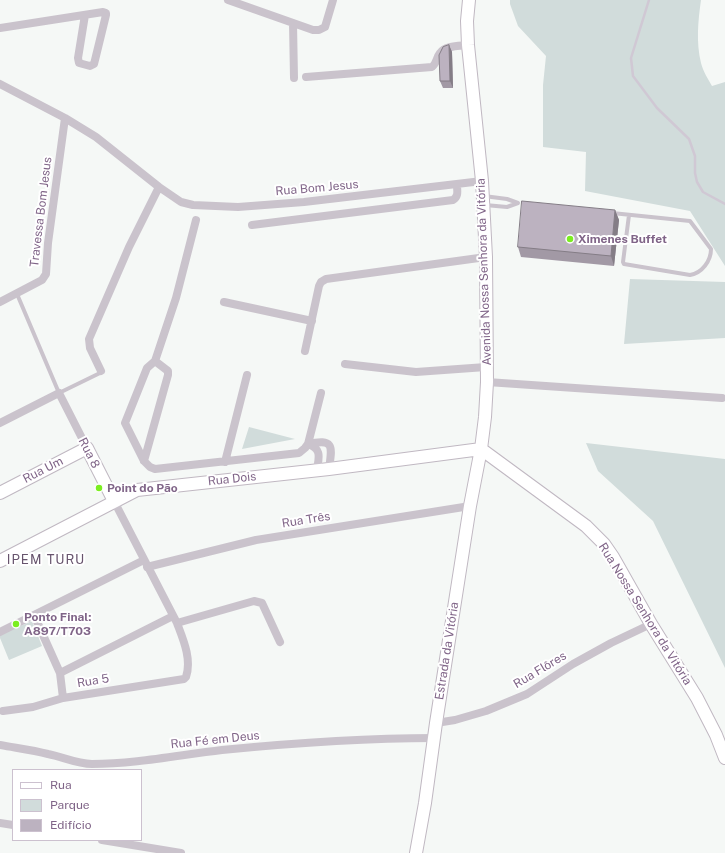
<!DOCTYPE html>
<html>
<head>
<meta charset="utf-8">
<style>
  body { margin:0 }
  #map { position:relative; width:725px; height:853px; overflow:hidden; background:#f5f8f6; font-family:"Public Sans",sans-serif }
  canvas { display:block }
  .legend { position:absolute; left:12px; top:769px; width:130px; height:72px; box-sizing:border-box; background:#fff; border:1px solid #ccc1cf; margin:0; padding:5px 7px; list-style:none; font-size:12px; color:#806588 }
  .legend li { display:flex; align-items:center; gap:8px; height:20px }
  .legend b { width:20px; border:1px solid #ccc1cf }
</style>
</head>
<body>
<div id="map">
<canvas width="725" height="853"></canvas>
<ul class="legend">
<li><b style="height:5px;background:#fff"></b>Rua</li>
<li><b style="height:11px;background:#d1dcdb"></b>Parque</li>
<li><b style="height:11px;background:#bcb2c0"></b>Edifício</li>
</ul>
</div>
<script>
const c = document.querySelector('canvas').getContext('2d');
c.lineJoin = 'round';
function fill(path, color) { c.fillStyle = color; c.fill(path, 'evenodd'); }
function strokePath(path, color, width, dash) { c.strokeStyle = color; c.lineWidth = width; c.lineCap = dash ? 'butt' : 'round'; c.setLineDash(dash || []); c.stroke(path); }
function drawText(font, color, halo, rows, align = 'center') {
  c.font = font + ' "Public Sans",sans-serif'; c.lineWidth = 4; c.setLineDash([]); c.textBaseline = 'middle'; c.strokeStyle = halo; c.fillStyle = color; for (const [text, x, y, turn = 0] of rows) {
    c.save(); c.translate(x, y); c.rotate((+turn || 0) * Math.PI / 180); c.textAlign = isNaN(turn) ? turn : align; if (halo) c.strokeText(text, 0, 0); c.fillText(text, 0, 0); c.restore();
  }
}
const green = new Path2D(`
  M510 0H701C698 21 696 42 701 63 703 71 708 79 712 86L725 82V266L690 211 585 191 586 152 543 147V85L546 56 518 26 510 4Z
  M630 279 725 282V338L624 344Z
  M249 427 295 439 242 449Z
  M586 443 725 459V668L653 521 598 471Z
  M32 621 42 646 9 660 0 638V635Z`);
const stream = new Path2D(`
  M649 0 631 58 633 76 657 108 689 139 695 156V173L697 182 703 192 725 204`);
const lane = new Path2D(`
  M484 196 507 199 518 203 507 207 485 205
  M612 213 690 221 711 249C711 261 702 273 690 275L624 264 623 262 629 215
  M17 294 59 393 100 373 101 371`);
const street = new Path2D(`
  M228 0 313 30H319L325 27 333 0
  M293 23 294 78
  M0 28 103 12 106 13V15L95 60 94 64 90 66 79 63 78 58 85 15
  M306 77 432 67C437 63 436 58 440 53 445 45 460 46 468 45
  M0 84 65 118 96 137 159 187 181 202 193 205 238 207 304 202 482 181
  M252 225 453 200C459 196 457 191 457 185
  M0 302 42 280 46 274 48 243 65 118
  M224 302 312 321
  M305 351 319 286 321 282 326 279 486 257
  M155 361 176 298 196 220
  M345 364 416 372 486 367
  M101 371 90 348 89 339 129 247 159 187
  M487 382 722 398
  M0 423 59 393 87 448
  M308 444C335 438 332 447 329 469
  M308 444C322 449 319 457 317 470
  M144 461 168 375V371L155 361 147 368 125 423 144 461 150 467 155 469 299 453 305 448 308 444 321 393
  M225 462 247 375
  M147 567 256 540 470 506
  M34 615 60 673 63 698
  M177 623 254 601 262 603 280 642
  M0 632 144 560
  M60 673 173 616
  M3 711 33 707 63 698 184 679 186 677C192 659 183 639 177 623L114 501
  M436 723 455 720 486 711 527 694 573 664 611 643 651 624
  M0 745C16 748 32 750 48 754 63 757 77 764 92 764 135 764 179 755 222 750 293 743 363 738 435 738
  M0 823 13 825
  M102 840 181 853`);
const secondary = new Path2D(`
  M481 449 586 526 604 544 613 557 651 624 697 698 716 735 725 758
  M0 493 87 448 114 501
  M0 561 137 490 329 469 481 449
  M416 853 425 803 436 723 470 506 481 449 485 417 487 382 486 257 482 181 468 45 467 21 469 0`);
const wall = new Path2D(`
  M449 45 452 52 453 88H443L440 81Z
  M615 210 619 220 614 266 521 257 518 247Z`);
const shadedWall = new Path2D(`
  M449 45 452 52 453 88 450 81Z
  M615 210 619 220 614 266 611 256Z`);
const building = new Path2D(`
  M449 45 450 81H440L439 55 443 47Z
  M522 201 615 210 611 256 518 247Z`);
const markers = [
  [570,239,4,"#7bee20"],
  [99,488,4,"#7bee20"],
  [16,624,4,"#7bee20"]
];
const streetNames = [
  ["Rua Bom Jesus",317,188,-5],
  ["Travessa Bom Jesus",41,212,-83],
  ["Avenida Nossa Senhora da Vitória",484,272,-92],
  ["Rua 8",89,453,63],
  ["Rua Um",43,470,-27],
  ["Rua Dois",232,479,-6],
  ["Rua Três",306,520,-9],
  ["Rua Nossa Senhora da Vitória",645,614,58],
  ["Estrada da Vitória",447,651,-81],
  ["Rua Flôres",540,670,-31],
  ["Rua 5",93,681,-9],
  ["Rua Fé em Deus",215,740,-6]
];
const poiNames = [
  ["Ximenes Buffet",578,239],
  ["Point do Pão",107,488],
  ["Ponto Final:",24,617],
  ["A897/T703",24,631]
];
const neighbourhoodNames = [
  ["IPEM TURU",46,560]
];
fill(green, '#d1dcdb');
strokePath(stream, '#d0c8d4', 2.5);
strokePath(secondary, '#c0b8c2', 14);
strokePath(lane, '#cac3cc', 4);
strokePath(street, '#cac3cc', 8);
strokePath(secondary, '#fff', 12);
fill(wall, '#a299a5');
fill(shadedWall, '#847d86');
fill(building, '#bcb2c0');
strokePath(building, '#847d86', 1);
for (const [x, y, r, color] of markers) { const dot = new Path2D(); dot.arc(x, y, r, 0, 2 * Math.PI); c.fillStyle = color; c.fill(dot); strokePath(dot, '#fff', 1.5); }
drawText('12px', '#806588', '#fff', streetNames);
drawText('bold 12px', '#806588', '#fff', poiNames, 'left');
c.letterSpacing = '1px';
drawText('13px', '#67546d', '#fff', neighbourhoodNames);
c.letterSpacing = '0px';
</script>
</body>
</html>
